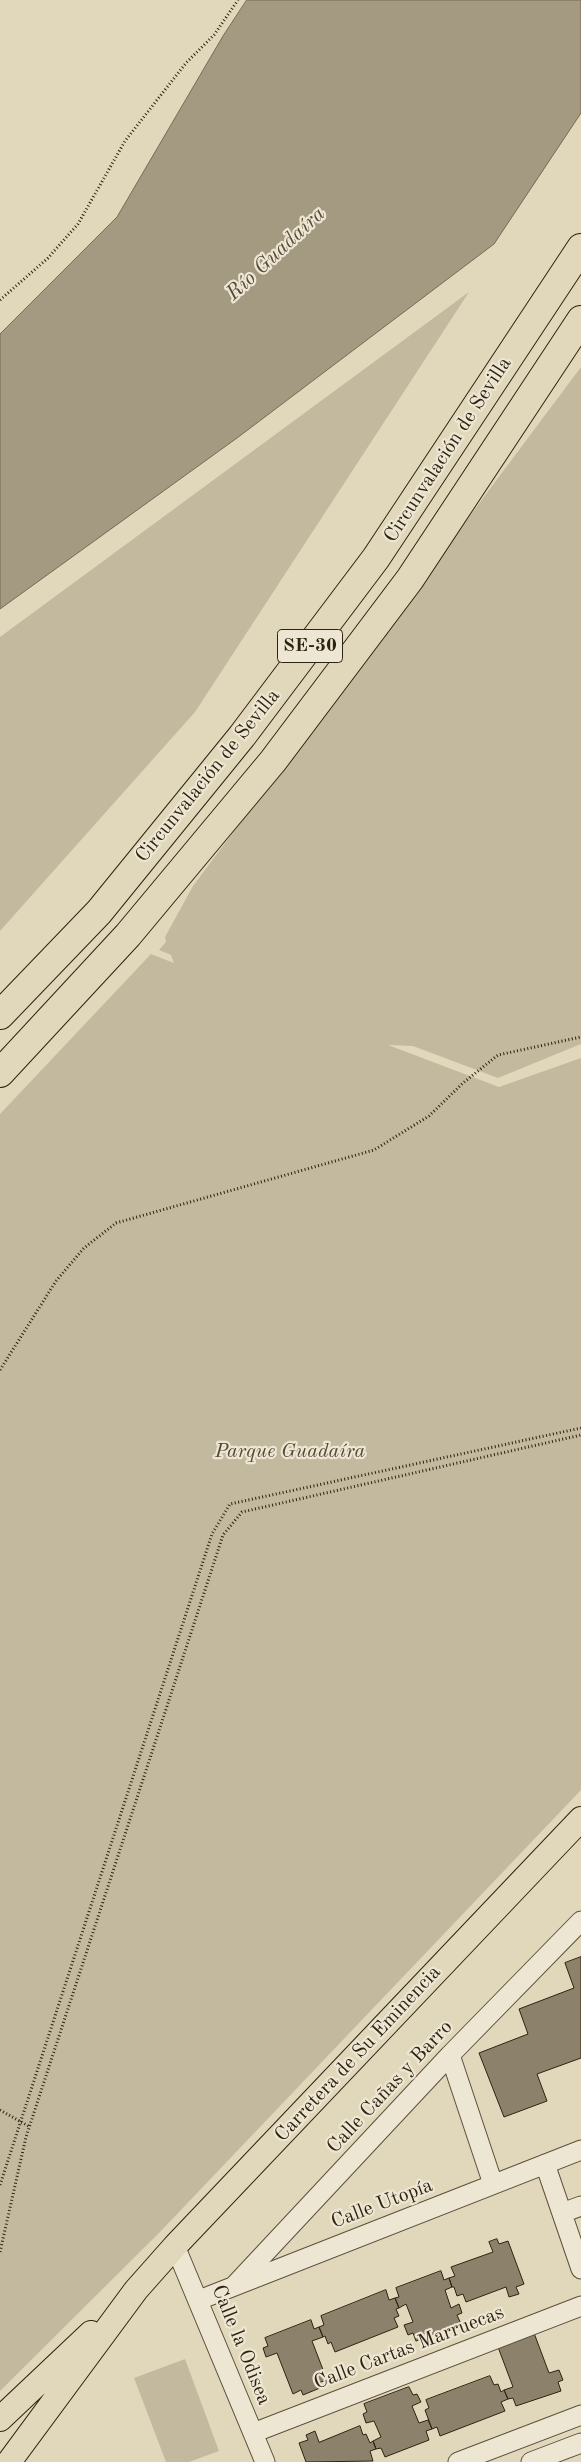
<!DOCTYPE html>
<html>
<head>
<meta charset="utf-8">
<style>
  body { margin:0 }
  canvas { display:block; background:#e1d8bc }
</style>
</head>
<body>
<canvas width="581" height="2462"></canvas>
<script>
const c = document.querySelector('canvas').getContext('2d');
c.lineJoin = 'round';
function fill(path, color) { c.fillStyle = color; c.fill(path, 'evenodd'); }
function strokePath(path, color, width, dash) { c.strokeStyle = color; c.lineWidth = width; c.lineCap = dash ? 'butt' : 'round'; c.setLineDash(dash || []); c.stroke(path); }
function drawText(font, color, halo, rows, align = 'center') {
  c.font = font + ' "Old Standard TT",serif'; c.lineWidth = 4.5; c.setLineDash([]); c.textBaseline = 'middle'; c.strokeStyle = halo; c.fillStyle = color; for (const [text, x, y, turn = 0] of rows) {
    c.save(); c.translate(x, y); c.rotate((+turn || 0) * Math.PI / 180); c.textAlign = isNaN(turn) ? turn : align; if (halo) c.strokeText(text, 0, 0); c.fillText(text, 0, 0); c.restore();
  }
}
const green = new Path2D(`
  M469 292 195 712 0 931V637Z
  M581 367V1044L498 1078 413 1046 388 1045 499 1087 581 1058V1790L160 2232 0 2391V1114L151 954 174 963 171 955 159 950 166 942 165 937 193 886Z
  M185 2359 219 2451 189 2462H166L134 2378Z`);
const water = new Path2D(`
  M247 0H581V113L494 244 237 438 0 609V334L117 217 223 36Z`);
const building = new Path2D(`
  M581 1957V2058L537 2074 547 2101 504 2117 479 2053 528 2034 519 2009 574 1988 565 1963Z
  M497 2239 499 2244 508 2241 524 2284 516 2287 519 2294 509 2297 506 2287 466 2302 463 2294 457 2296 454 2287H452L449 2278 455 2276 451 2267 493 2252 489 2242Z
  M441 2271 444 2280 449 2278 452 2287 445 2290 451 2308 459 2304 462 2313 457 2315 461 2324 416 2341 413 2333 408 2335 404 2325 413 2322 406 2304 399 2308 395 2298 399 2297 396 2288Z
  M386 2290 389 2300 395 2298 399 2308 396 2309 399 2316 394 2318 398 2327 335 2352 331 2342 328 2344 325 2336 323 2337 319 2327 324 2325 321 2316Z
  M311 2320 314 2329 319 2327 323 2337 312 2341 327 2380 318 2383 320 2388 303 2395 301 2390 293 2394 277 2353 266 2357 263 2348 268 2346 265 2338Z
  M534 2333 549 2373 559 2370 563 2380 558 2382 561 2391 516 2406 513 2398 508 2399 504 2390 513 2387 498 2347Z
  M490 2376 494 2385 498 2384 501 2392 504 2390 508 2399 501 2402 505 2411 440 2436 437 2427 432 2429 425 2410 429 2408 426 2400Z
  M409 2387 413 2395 417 2394 421 2402 412 2406 419 2423 428 2420 432 2429 426 2431 429 2440 385 2457 381 2448 376 2449 373 2441 381 2437 374 2421 366 2423 363 2414 367 2412 364 2404Z
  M360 2426 363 2435 366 2434 370 2443 373 2441 376 2449 370 2451 373 2461 306 2462 299 2443 308 2440 306 2435 315 2431 319 2442Z`);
const path = new Path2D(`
  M0 300 48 258 78 224 125 141 186 63 214 35 238 0
  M0 1370 56 1281 84 1248 116 1223 374 1150 429 1116 463 1083 498 1055 581 1037
  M0 2110 30 2127
  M0 2185 212 1534 230 1504 581 1428
  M0 2252 26 2137 223 1535 242 1512 581 1435`);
const minor = new Path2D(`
  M450 2055 493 2184
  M545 2164 581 2269
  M562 2213 581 2206
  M175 2246 265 2462
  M235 2285 450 2055 581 1921
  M199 2300 581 2150
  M253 2433 581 2306
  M458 2462 581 2415
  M531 2462 581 2443`);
const major = new Path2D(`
  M0 2419 91 2333
  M9 2462 136 2290 175 2246 581 1819`);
const highway = new Path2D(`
  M0 1015 99 912 242 736 376 558 581 248
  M0 1073 128 935 273 761 410 579 581 320`);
const shields = [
  [310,646,65]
];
const shieldNames = [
  ["SE-30",310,646]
];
const streetNames = [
  ["Circunvalación de Sevilla",448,450,-57],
  ["Circunvalación de Sevilla",208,776,-51],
  ["Carretera de Su Eminencia",358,2054,-47],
  ["Calle Cañas y Barro",390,2087,-47],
  ["Calle Utopía",382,2204,-21],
  ["Calle la Odisea",241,2345,68],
  ["Calle Cartas Marruecas",409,2348,-21]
];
const parkNames = [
  ["Parque Guadaíra",290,1452]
];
const waterNames = [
  ["Río Guadaíra",276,254,-43]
];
fill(green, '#c3b99f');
fill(water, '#a49a82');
strokePath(water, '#756a55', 1);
fill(building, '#8c816a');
strokePath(building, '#2f2211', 1);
strokePath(minor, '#5c503c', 21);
strokePath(major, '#2f2211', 26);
strokePath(highway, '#2f2211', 30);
strokePath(path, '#2f2211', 3, [1, 2.5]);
strokePath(minor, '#ece6d3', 19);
strokePath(major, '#e1d8bc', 24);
strokePath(highway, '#e1d8bc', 28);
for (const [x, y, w] of shields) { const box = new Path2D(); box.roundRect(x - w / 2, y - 16.5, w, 33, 4); c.fillStyle = '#ece6d3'; c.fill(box); strokePath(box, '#2f2211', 1); }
drawText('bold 19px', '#2f2211', null, shieldNames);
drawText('20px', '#2f2211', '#ece6d3', streetNames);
drawText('italic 20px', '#544834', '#ece6d3', parkNames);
drawText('italic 21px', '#584c39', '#ece6d3', waterNames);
</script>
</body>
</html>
